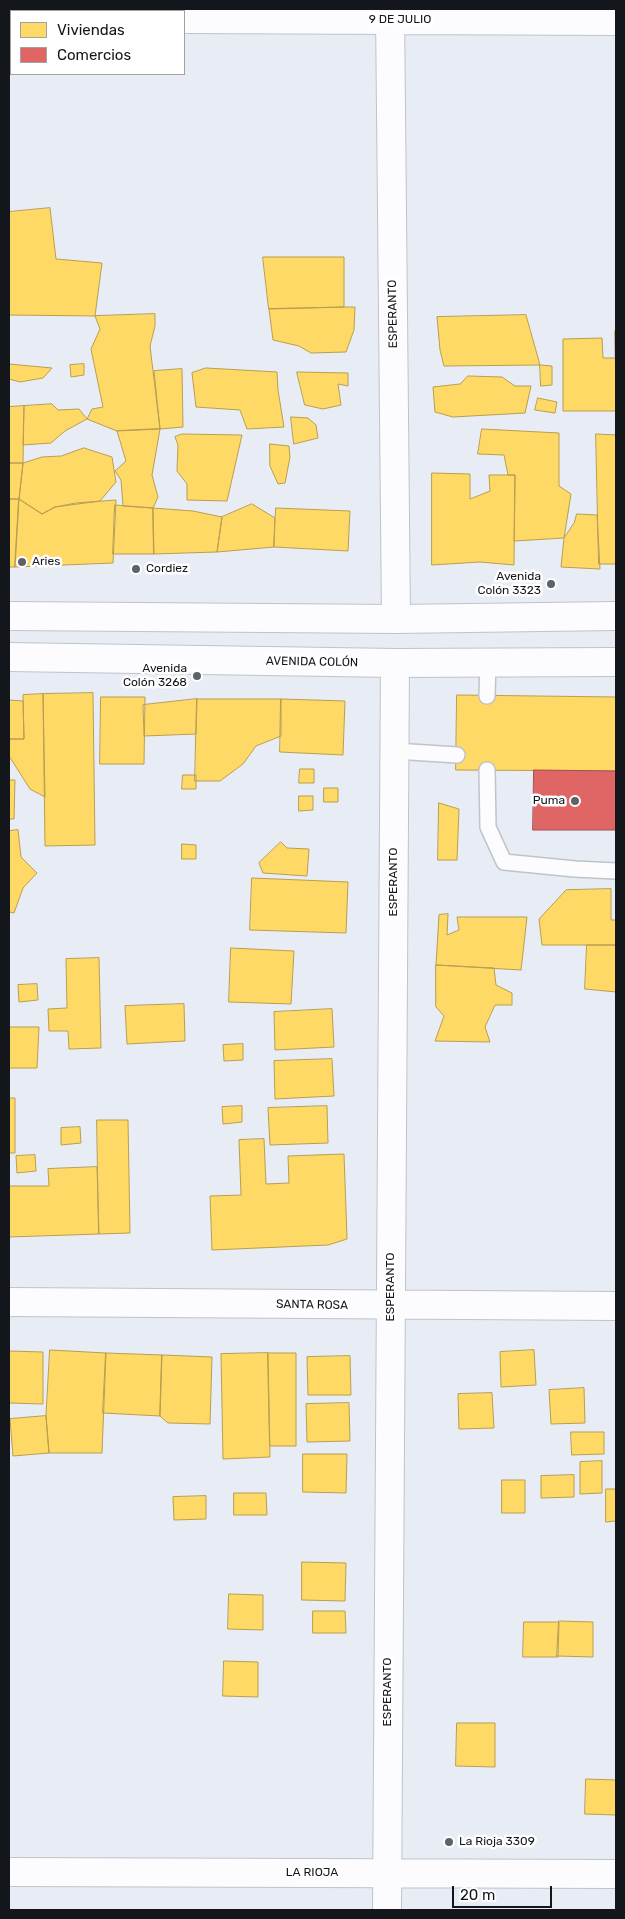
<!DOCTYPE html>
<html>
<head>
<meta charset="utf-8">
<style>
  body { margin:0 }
  #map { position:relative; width:625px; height:1919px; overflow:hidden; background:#e8ecf5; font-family:Rubik,sans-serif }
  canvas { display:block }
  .frame { position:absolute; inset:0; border:10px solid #13161b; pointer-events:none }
  .legend { position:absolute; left:10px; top:10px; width:175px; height:65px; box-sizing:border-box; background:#fff; border:1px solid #a1a2a4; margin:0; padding:6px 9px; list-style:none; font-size:15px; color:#13161b }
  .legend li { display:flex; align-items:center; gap:10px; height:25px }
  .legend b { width:25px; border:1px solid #a1a2a4 }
  .scale { position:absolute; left:452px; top:1886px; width:100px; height:22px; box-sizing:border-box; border:2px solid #13161b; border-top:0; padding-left:6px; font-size:15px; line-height:18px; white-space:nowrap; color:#13161b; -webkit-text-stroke:4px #fff; paint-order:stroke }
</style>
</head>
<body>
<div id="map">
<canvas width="625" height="1919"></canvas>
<div class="frame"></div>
<ul class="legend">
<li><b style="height:14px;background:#ffd966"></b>Viviendas</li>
<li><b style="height:14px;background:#e06666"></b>Comercios</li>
</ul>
<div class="scale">20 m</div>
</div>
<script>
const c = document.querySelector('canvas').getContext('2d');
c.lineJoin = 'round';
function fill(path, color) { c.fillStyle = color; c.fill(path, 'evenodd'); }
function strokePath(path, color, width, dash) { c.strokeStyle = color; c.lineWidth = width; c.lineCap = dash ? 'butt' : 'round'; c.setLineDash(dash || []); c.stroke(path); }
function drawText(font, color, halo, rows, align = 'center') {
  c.font = font + ' Rubik,sans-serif'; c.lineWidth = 5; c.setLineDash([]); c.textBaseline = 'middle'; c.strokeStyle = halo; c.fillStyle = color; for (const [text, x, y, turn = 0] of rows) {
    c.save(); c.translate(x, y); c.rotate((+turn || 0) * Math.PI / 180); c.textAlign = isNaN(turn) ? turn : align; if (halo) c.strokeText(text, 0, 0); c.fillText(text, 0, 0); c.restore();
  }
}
const homes = new Path2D(`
  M50 208 56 259 102 263 95 316 9 315V212Z
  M263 257H344V307L269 309Z
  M344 307H355L354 330 346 352 311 353 299 346 273 340 269 309Z
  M155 314V326L150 346 160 429 117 431 87 419 92 409 103 407 91 349 100 329 95 316Z
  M526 315 540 365 444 366 440 350 437 317Z
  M615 331 616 411H563V339L602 338 603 358H615Z
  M9 364 52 368 43 378 20 382 9 379Z
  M84 364V375L71 377 70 365Z
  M540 365 552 366V385L541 386Z
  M206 368 277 372 278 390 284 427 247 429 240 410 196 407 192 373Z
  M182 369 183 427 160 429 154 371Z
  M297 372 348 373V386L338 384 341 405 323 409 305 405Z
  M468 376 502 377 515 386H531L525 413 453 417 435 412 433 387 460 384Z
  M538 398 557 402 555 413 535 410Z
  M52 404 58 410 79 409 87 419 65 431 51 443 23 445 24 406Z
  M24 406 23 463H9V407Z
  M291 417 308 418 316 425 318 438 294 444Z
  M160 429 152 475 158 497 153 508 123 506 121 480 115 471 126 461 117 431Z
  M482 429 559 433V486L571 494 564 538 514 541 515 475H508L504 455 478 454Z
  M182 434 242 435 227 501 187 500V484L177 471 178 445 175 437Z
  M596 434 616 435V564H599Z
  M270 444 289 446 290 457 285 483 278 484 270 466Z
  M84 448 112 457 116 482 100 501 55 507 42 514 19 499 23 463 42 457 61 456Z
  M9 463H23L19 499H9Z
  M432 473 470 474V499L490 491 489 475H515L514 565 480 562 432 565Z
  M9 499H19L15 567H9Z
  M19 499 42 514 55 507 76 503 116 500 113 563 15 567Z
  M252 504 275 518 274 547 217 552 222 517Z
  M115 505 153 508 154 554H113Z
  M153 508 193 511 222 517 217 552 154 554Z
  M276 508 350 511 348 551 274 547Z
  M577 514 597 515 600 569 561 567 564 538 574 523Z
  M93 693 95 845 45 846 43 694Z
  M43 694 45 797 30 789 9 756V739H24L23 695Z
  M457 695 616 697V771L456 770Z
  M101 697H145L144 764H100Z
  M197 699H281V736L256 746 243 764 220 781H195Z
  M197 699 196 734 144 736 143 705Z
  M281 699 345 701 343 755 280 752Z
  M9 700 23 701 24 739H9Z
  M300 769H314V783H299Z
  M183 775H196V789H182Z
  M9 780H15L14 819H9Z
  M324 788H338V802H324Z
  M299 796H313V810L299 811Z
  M439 803 459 809 457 860H438Z
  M18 830 21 857 37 873 23 888 14 913 9 912V831Z
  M281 842 287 848 309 849 307 876 263 873 259 863Z
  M182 844 196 845V859H182Z
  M252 878 348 882 346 933 250 930Z
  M611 889V920H616V945H542L539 919 566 890Z
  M448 914 447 935 459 930 457 917H527L521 970 436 965 439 915Z
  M587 945H616V992L585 989Z
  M231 948 294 951 291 1004 229 1002Z
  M99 958 101 1048 69 1049 68 1031H49L48 1009 67 1008 66 959Z
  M436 965 494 968 496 985 512 993V1005H495L485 1027 490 1042 435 1041 444 1016 436 1007Z
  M37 984 38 1000 19 1002 18 985Z
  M184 1004 185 1041 127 1044 125 1006Z
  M332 1009 334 1047 275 1050 274 1012Z
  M9 1027H39L37 1068H9Z
  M243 1044V1060L224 1061 223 1045Z
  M332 1059 334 1096 275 1099 274 1061Z
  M9 1098H15V1153H9Z
  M242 1106V1122L223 1124 222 1107Z
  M327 1106 328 1143 270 1145 268 1108Z
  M97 1120H128L130 1233 99 1234Z
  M80 1127 81 1143 61 1145V1128Z
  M264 1139 266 1184 289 1183 288 1156 344 1154 347 1239 328 1245 212 1250 210 1196 241 1195 239 1140Z
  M35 1155 36 1171 17 1173 16 1156Z
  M97 1167 99 1234 9 1237V1186H49L48 1169Z
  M50 1350 106 1353 102 1453H49L46 1416Z
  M534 1350 536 1385 501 1387 500 1352Z
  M9 1351 43 1352V1404L9 1403Z
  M106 1353 162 1355 160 1416 103 1413Z
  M268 1353 270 1457 223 1459 221 1354Z
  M268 1353H296V1446H270Z
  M162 1355 212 1357 210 1424 168 1423 160 1416Z
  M350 1356 351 1395H308L307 1357Z
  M584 1388 585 1423 551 1424 549 1390Z
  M492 1393 494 1428 459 1429 458 1394Z
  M349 1403 350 1441 307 1442 306 1404Z
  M46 1416 49 1453 13 1456 10 1419Z
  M571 1432H604V1454L572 1455Z
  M303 1454H347L346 1493 303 1492Z
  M602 1461V1493L580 1494V1462Z
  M574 1475V1497L541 1498V1476Z
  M502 1480H525V1513H502Z
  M606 1489H616V1521L606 1522Z
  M234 1493H266L267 1515H234Z
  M206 1496V1519L174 1520 173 1497Z
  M302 1562 346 1563 345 1601 302 1600Z
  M229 1594 263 1595V1630L228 1629Z
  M313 1611H345L346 1633H313Z
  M559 1621 593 1622V1657L557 1656Z
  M524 1622H559L558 1657H523Z
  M224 1661 258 1662V1697L223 1696Z
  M457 1723H495V1767L456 1766Z
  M586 1779 616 1780V1815L585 1814Z`);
const shops = new Path2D(`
  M534 770 616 771V830H533Z`);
const lane = new Path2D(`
  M487 696 488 663
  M395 751 457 755
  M487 770 488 827 504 862 575 869 616 871`);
const street = new Path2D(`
  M390 9 396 619
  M9 19H11
  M184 19 616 21
  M9 1302 616 1306
  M9 1872 616 1874
  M387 1910 395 663`);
const primary = new Path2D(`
  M9 616 396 619 616 616
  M9 657 395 663 616 662`);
const markers = [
  [22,562,5,"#5e6167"],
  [136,569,5,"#5e6167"],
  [551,584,5,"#5e6167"],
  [197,676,5,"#5e6167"],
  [575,801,5,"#5e6167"],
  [449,1842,5,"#5e6167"]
];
const streetNames = [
  ["9 DE JULIO",400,20],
  ["ESPERANTO",393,314,-91],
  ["AVENIDA COLÓN",312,662,1],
  ["ESPERANTO",394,882,-90],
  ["ESPERANTO",391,1287,-90],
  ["SANTA ROSA",312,1305,1],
  ["ESPERANTO",388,1692,-90],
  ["LA RIOJA",312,1873]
];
const poiNames = [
  ["Aries",32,562],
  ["Cordiez",146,569],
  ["Avenida",541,577,"right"],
  ["Colón 3323",541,591,"right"],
  ["Avenida",187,669,"right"],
  ["Colón 3268",187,683,"right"],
  ["Puma",565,801,"right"],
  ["La Rioja 3309",459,1842]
];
fill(homes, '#ffd966');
strokePath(homes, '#b89e50', 1);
fill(shops, '#e06666');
strokePath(shops, '#a24e50', 1);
strokePath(lane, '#bfc3ca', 18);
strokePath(street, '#bfc3ca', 30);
strokePath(primary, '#bfc3ca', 30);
strokePath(lane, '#fcfcfe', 15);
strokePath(street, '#fcfcfe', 28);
strokePath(primary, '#fcfcfe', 28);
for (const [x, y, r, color] of markers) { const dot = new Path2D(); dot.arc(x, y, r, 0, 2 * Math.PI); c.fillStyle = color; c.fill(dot); strokePath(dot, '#fff', 2); }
drawText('12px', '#13161b', '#fff', streetNames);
drawText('12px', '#13161b', '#fff', poiNames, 'left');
</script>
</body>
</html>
